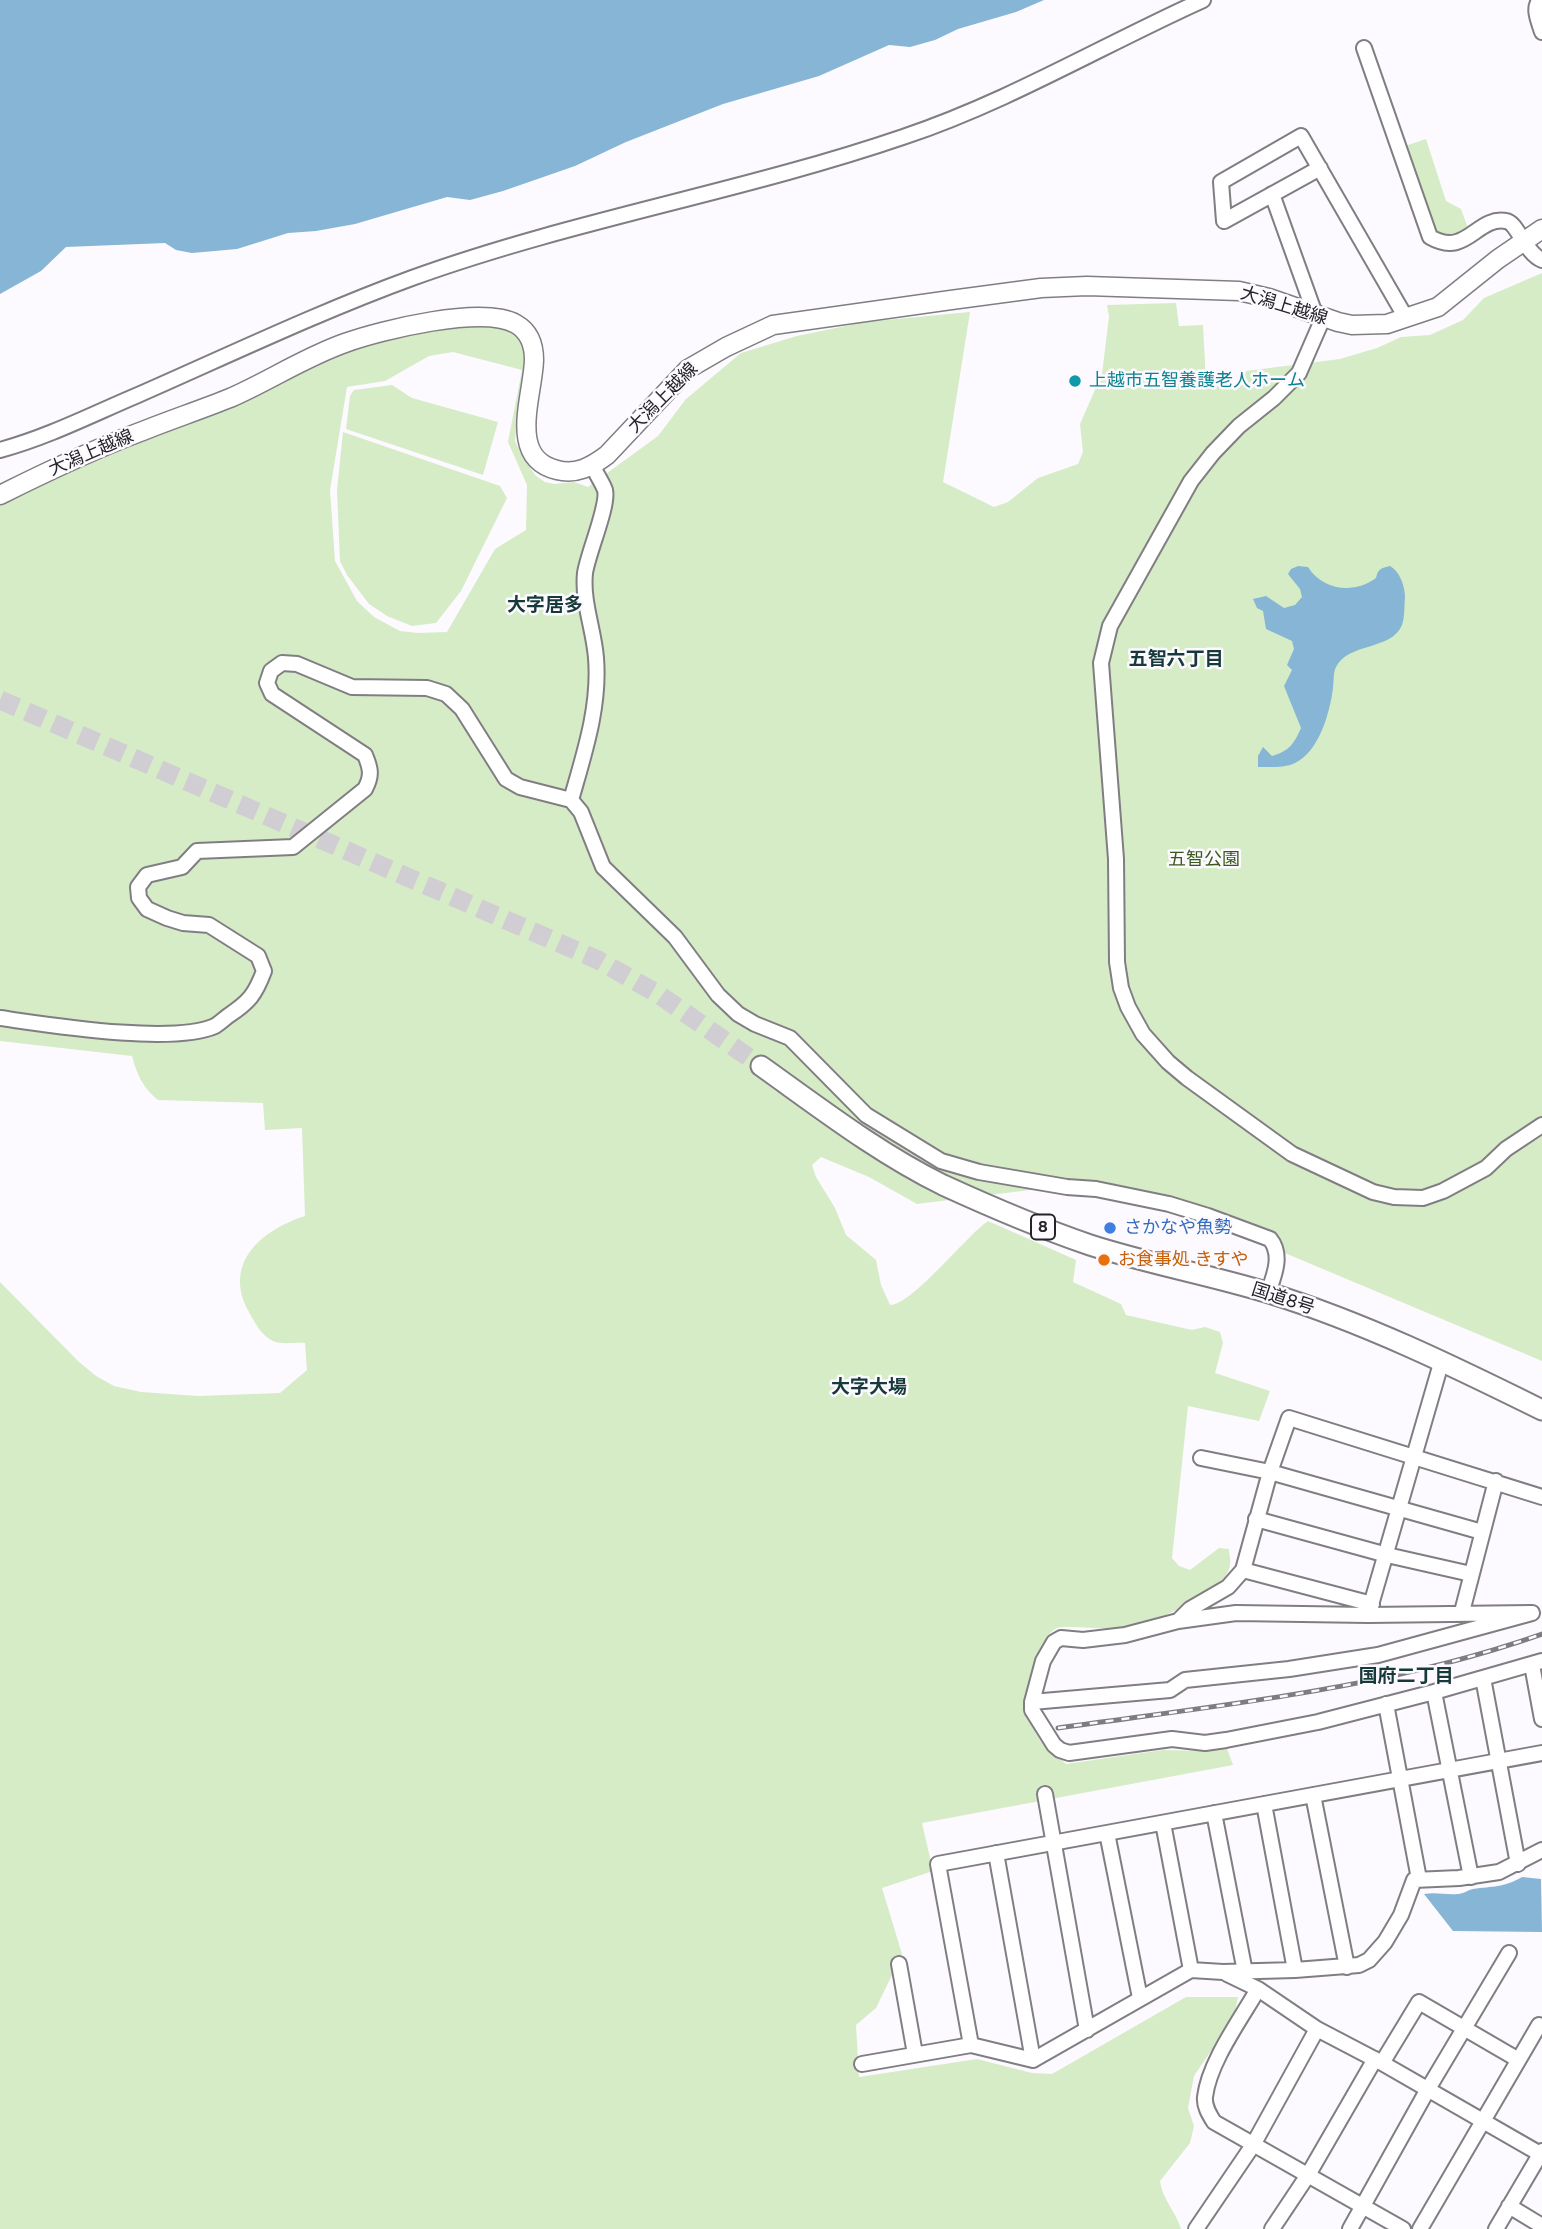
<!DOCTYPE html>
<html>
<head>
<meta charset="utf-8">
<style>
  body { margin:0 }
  canvas { display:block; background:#fcf9ff }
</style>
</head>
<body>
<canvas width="1542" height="2229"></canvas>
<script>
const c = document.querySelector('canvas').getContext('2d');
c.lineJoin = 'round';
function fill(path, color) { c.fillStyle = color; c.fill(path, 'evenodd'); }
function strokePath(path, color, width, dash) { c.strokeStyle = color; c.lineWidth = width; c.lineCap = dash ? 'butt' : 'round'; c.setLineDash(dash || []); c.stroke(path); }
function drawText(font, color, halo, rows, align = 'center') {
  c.font = font + ' Figtree,"Noto Sans JP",sans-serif'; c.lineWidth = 5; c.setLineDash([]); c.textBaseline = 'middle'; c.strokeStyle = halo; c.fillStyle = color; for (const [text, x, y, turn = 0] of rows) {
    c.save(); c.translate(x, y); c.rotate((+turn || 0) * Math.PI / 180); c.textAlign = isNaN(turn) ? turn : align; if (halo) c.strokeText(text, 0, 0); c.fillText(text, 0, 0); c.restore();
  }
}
const green = new Path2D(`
  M1426 139 1446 201 1461 209 1469 231 1460 236 1443 238 1430 228 1402 147Z
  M1542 273V1361L1261 1243 1158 1206 1107 1195 1038 1189 917 1204 869 1177 821 1157 812 1165 816 1177 835 1208 846 1235 876 1260 881 1285 890 1305C912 1305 965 1237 988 1221L1076 1260 1073 1282 1121 1304 1126 1315 1192 1330 1205 1327 1220 1332 1223 1343 1215 1373 1270 1391 1259 1421 1188 1406 1172 1558 1179 1566 1190 1570 1219 1548 1229 1549C1229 1554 1231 1560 1230 1565 1226 1594 1148 1625 1122 1628 1107 1630 1066 1625 1057 1628 1038 1635 1028 1693 1023 1711L1041 1742 1066 1764 1163 1750 1205 1751 1226 1746 1233 1765 922 1823 933 1871 882 1888 902 1954 876 2008 856 2025 859 2077 977 2059 1032 2073 1052 2074 1186 1997H1238L1234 2017 1194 2076 1188 2108 1194 2126 1190 2143 1160 2181C1162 2199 1176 2212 1181 2229H0V1282L79 1362 96 1376 114 1386 141 1392 198 1396 280 1393 307 1370 305 1343C296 1342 281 1345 273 1341 261 1335 255 1323 249 1312 222 1264 261 1230 305 1216L302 1128 265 1130 263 1103 158 1100C143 1088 137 1075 132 1056L0 1041V505L69 472 252 397 339 353 410 334 481 322 515 331 521 337 527 351 525 388 516 429 515 441 523 458 536 476 545 482 554 484 574 482 588 487 658 436 686 399 741 353 797 336 865 322 970 312 943 482 994 507 1008 502 1038 478 1078 464 1083 452 1080 424 1102 374 1109 317 1107 305 1176 303 1179 326 1203 325 1206 381 1242 385 1246 371 1340 359 1377 348 1401 337 1430 335 1463 320 1484 298ZM453 352 522 370 508 442 527 485 526 530 495 549 447 632 418 633 400 631 374 617 357 601 335 561 330 490 347 387 385 381 429 356Z
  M392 385 412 398 498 422 483 475 346 429 350 396 354 390Z
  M343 432 500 486 507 498 461 591 436 623 412 626 387 616 369 604 347 575 340 561 337 490Z`);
const water = new Path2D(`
  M0 0H1044L1016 12 958 29 935 40 910 47 889 45 819 76 723 104 626 142 575 166 503 191 470 200 447 197 355 224 316 231 288 233 237 249 192 253 176 250 165 243 66 247 41 271 0 294Z
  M1298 566 1308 567C1323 591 1355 594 1376 578 1378 569 1381 568 1390 566 1400 572 1405 586 1405 598 1404 606 1405 617 1402 625 1391 651 1349 642 1336 667 1333 673 1334 681 1333 688 1330 712 1319 752 1295 763 1285 768 1270 767 1258 767V756L1263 747 1272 756C1289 751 1294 744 1301 728L1284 686 1292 670 1287 665 1294 649 1292 641 1266 629 1263 611 1257 608 1253 599 1266 596 1284 608 1295 605 1302 597 1300 589 1288 574 1291 569Z
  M1522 1877 1541 1879 1542 1932 1453 1931 1424 1894C1436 1892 1446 1895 1458 1894 1463 1894 1468 1890 1473 1889 1493 1886 1503 1888 1522 1877Z`);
const highwayTunnel = new Path2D(`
  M0 700 598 960 658 994 761 1066`);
const minor = new Path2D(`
  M1540 0C1532 8 1539 22 1542 32
  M1364 48 1430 237C1467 258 1476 216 1506 221 1517 222 1525 253 1542 260
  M1320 168 1224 221 1221 182 1301 136 1406 318
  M1272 194 1315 314
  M1323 318 1299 373 1274 398 1239 426 1213 453 1191 481 1110 626 1101 663 1116 859 1117 962 1121 988 1128 1007 1143 1034 1168 1062 1187 1078 1292 1154 1373 1192 1394 1197 1423 1198 1443 1191 1486 1168 1506 1149 1542 1125
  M0 450C48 437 93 414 138 395 229 355 319 312 412 278 572 220 742 192 903 137 1008 102 1103 45 1203 0
  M571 800C584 754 600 707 596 658 594 630 582 602 585 573 588 553 609 505 605 490 602 482 596 474 593 466
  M0 1018C50 1025 172 1045 215 1026 220 1023 224 1019 228 1016 249 1002 255 995 264 971L258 956 209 925 183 923 167 918 147 909 139 898 138 887 147 875 182 867 197 851 293 847 365 789C372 776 371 769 365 755L272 694 267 683 271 671 282 663 297 664 352 687 427 688 446 694 462 709 506 779 520 787 571 800 581 812 603 867 675 937 718 995 738 1014 755 1024 790 1038 866 1115 941 1161 979 1172 1067 1187 1096 1189 1169 1204 1208 1216 1270 1239C1283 1255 1274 1276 1268 1293
  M1201 1458 1270 1472 1482 1532
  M1256 1519 1387 1555 1471 1574
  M1243 1570 1372 1604
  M1463 1608 1496 1481
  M1368 1615 1442 1360
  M1178 1621 1190 1609 1228 1587 1243 1570 1270 1472 1289 1418 1542 1497
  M1532 1665 1542 1719
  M1483 1678 1518 1864
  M1434 1692 1471 1877
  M1032 1702 1170 1690 1185 1680 1289 1669 1378 1655 1532 1613 1368 1615 1236 1613 1178 1621 1125 1635 1083 1640 1061 1638 1054 1642 1043 1661 1032 1702V1710L1054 1745 1060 1750 1069 1753 1172 1739 1205 1743 1226 1740 1318 1722 1434 1692 1542 1661
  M1386 1704 1419 1879
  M1045 1794 1087 2030
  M1313 1795 1347 1967
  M1264 1804 1295 1970
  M1214 1813 1245 1972
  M1163 1823 1191 1970
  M1107 1833 1140 1998
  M996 1853 1033 2060
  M899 1964 915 2054
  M1227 1974 1258 1989 1317 2029 1382 2063 1542 2155
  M1258 1989C1241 2019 1209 2062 1205 2097 1204 2106 1209 2114 1214 2122L1403 2229
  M971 2045 938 1864 1542 1753
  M1382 2063 1419 2002 1517 2059
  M862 2064 971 2045 1033 2060 1191 1970 1223 1972 1295 1970 1359 1965 1369 1960 1385 1942 1401 1915 1414 1880 1459 1878 1499 1872 1542 1850
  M1509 2206 1542 2226
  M1196 2229 1253 2145 1317 2029
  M1272 2229 1308 2175 1375 2059
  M1350 2229 1428 2089 1509 1953
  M1420 2229 1539 2025 1542 2027
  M1496 2229 1542 2151`);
const major = new Path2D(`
  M0 495C46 472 92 450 140 432 170 420 200 410 230 398 269 381 305 357 345 343 381 330 483 305 516 324 530 332 534 346 534 360 533 396 507 458 557 470 576 475 591 467 607 455L688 369 726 347 773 325 951 300 1041 288 1087 286 1239 291 1269 298 1338 322 1352 325 1387 324 1438 307 1498 259 1542 229`);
const highway = new Path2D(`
  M761 1066C820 1108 878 1153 943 1185 991 1207 1040 1228 1090 1245 1149 1264 1210 1275 1269 1293 1365 1323 1453 1366 1542 1410`);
const rail = new Path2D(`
  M1058 1728C1221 1705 1386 1689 1542 1634`);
const markers = [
  [1075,381,7,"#0f9aa8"],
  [1110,1228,7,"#3f7fe0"],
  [1104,1260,7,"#e8710a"]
];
const shields = [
  [1043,1227,24]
];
const shieldNames = [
  ["8",1043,1227]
];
const streetNames = [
  ["大潟上越線",1284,306,17],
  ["大潟上越線",663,398,-45],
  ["大潟上越線",91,453,-23],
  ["国道8号",1283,1299,18]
];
const cultureNames = [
  ["上越市五智養護老人ホーム",1089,381]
];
const parkNames = [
  ["五智公園",1204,860]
];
const shopNames = [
  ["さかなや魚勢",1124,1228]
];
const foodNames = [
  ["お食事処 きすや",1118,1260]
];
const neighbourhoodNames = [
  ["大字居多",545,605],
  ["五智六丁目",1176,659],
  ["大字大場",869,1387],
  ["国府二丁目",1406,1676]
];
fill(green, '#d6ecc7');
fill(water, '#87b5d5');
strokePath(highwayTunnel, '#d1ced3', 19, [19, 10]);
strokePath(minor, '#817e83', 18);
strokePath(major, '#817e83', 21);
strokePath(highway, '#817e83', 23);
strokePath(minor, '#fff', 14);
strokePath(major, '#fff', 18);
strokePath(highway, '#fff', 19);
strokePath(rail, '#7d7c7f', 5);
strokePath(rail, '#fcf9ff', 2.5, [8]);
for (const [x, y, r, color] of markers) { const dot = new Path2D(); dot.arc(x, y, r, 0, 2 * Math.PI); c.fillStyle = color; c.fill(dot); strokePath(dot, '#fcf9ff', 2.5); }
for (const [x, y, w] of shields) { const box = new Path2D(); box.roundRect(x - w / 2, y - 12.5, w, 25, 5); c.fillStyle = '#fcf9ff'; c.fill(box); strokePath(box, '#242325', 2); }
drawText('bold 16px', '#242325', null, shieldNames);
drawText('18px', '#242325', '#fcf9ff', streetNames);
drawText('18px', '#0d838f', '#fcf9ff', cultureNames, 'left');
drawText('18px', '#38591b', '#fcf9ff', parkNames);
drawText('18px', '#366cbe', '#fcf9ff', shopNames, 'left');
drawText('18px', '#c56008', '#fcf9ff', foodNames, 'left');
drawText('bold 19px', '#16393a', '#fcf9ff', neighbourhoodNames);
</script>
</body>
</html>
